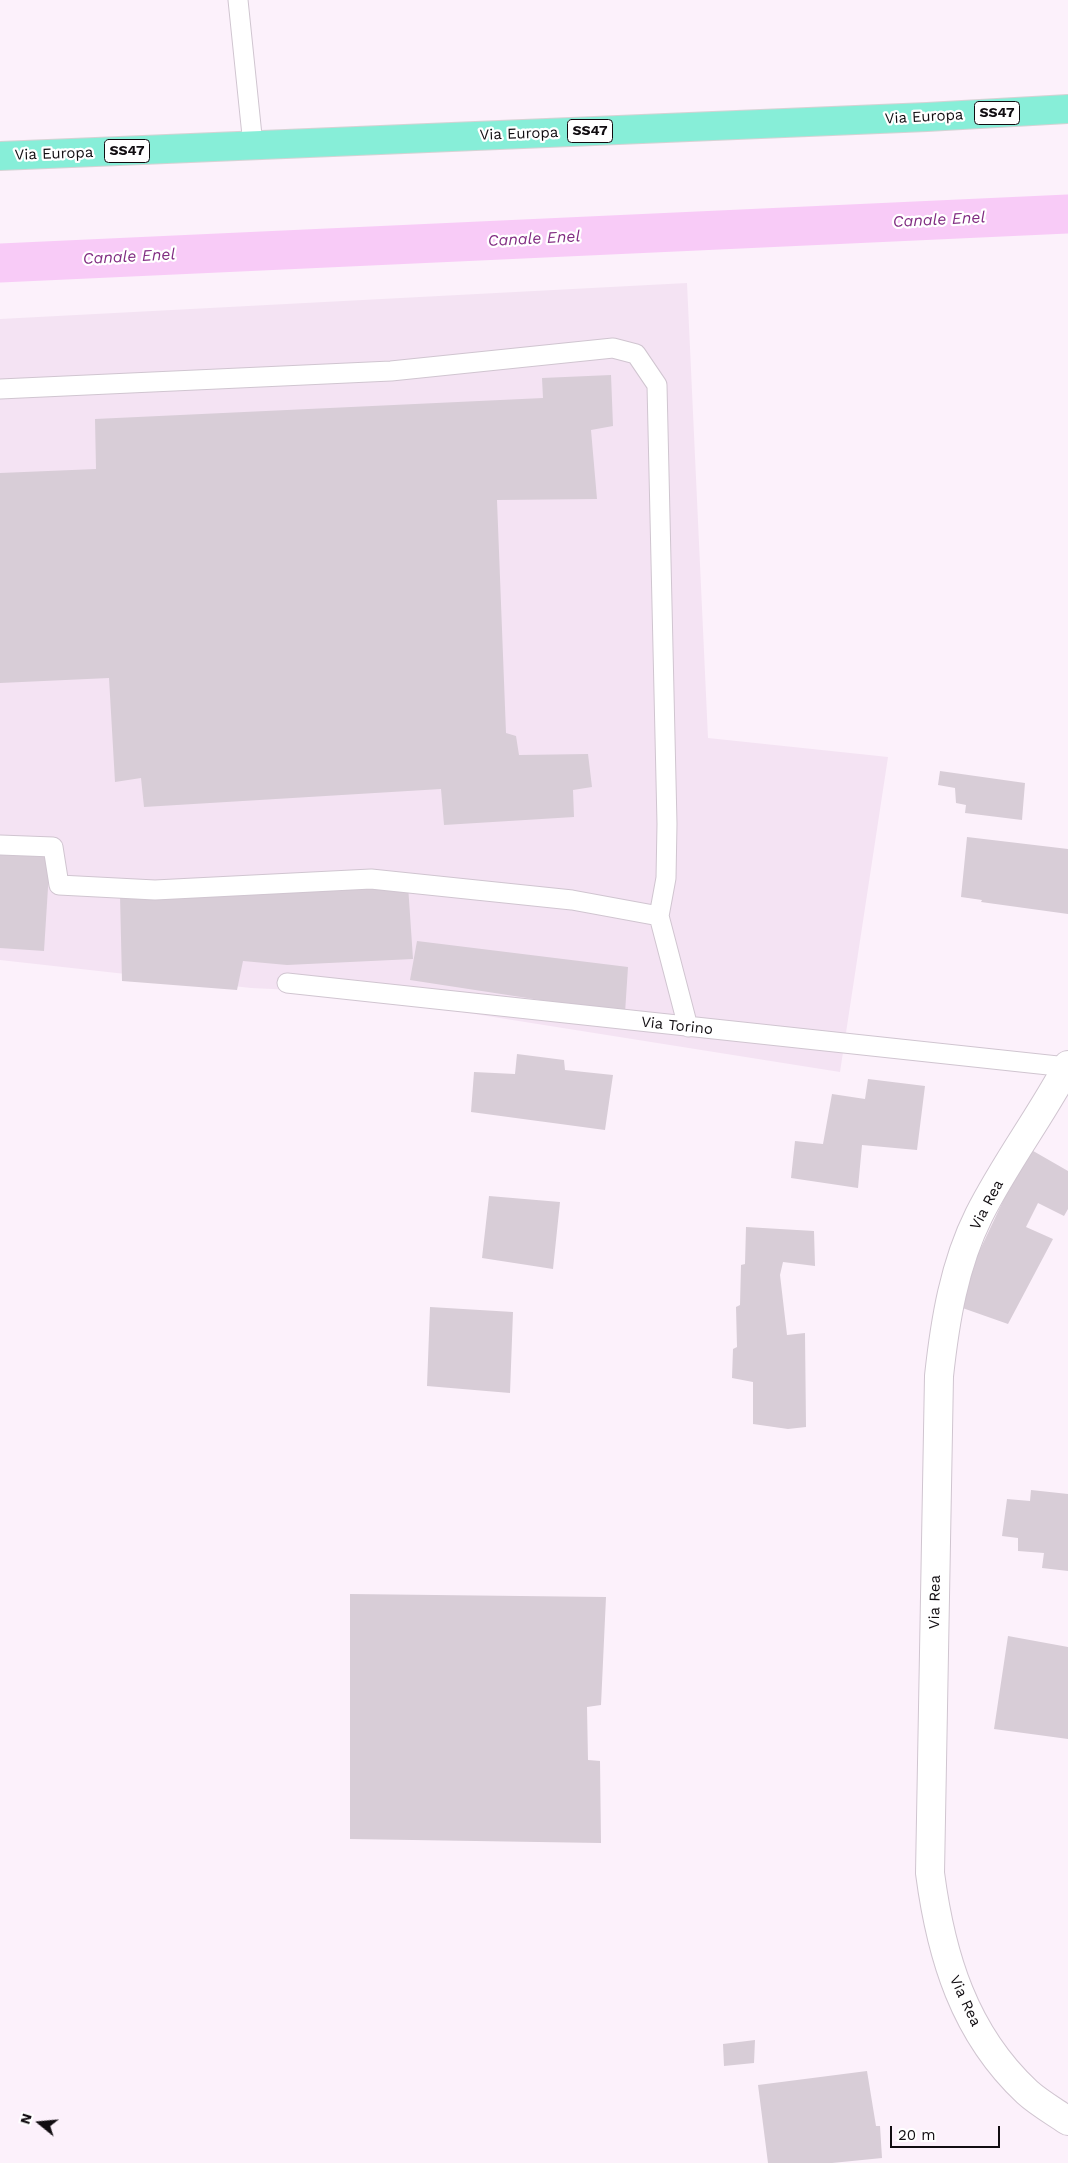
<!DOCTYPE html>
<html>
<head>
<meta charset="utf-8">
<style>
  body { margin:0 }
  #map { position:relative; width:1068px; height:2163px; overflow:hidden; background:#fcf1fb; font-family:"Work Sans",sans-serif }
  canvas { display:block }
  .north { position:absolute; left:15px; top:2098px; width:50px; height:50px; -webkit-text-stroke:4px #fff; paint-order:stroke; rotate:287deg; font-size:14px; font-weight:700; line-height:20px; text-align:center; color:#110d11 }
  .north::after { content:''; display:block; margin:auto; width:18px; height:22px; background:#110d11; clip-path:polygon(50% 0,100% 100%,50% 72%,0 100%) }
  .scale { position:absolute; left:890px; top:2126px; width:110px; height:22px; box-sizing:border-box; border:2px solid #110d11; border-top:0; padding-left:6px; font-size:15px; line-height:18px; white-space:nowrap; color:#110d11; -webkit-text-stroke:4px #fff; paint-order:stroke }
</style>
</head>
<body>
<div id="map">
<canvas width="1068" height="2163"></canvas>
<div class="north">N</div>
<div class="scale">20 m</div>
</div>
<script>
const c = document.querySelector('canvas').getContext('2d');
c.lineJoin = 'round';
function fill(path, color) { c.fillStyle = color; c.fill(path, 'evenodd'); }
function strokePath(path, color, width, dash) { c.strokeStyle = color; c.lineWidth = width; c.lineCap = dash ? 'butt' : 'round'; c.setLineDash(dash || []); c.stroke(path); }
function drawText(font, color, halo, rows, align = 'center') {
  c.font = font + ' "Work Sans",sans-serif'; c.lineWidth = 4.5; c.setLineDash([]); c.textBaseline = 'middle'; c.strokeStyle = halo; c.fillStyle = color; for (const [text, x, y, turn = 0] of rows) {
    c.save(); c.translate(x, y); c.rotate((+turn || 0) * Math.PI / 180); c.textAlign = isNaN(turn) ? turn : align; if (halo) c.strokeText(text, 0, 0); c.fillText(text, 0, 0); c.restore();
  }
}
const built = new Path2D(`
  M687 283 708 738 888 757 840 1072 336 992 251 988 0 960V319Z`);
const canal = new Path2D(`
  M0 263 1068 214`);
const building = new Path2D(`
  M611 375 613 426 591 430 597 499 497 500 506 733 516 736 519 755 588 754 592 787 573 790 574 817 444 825 441 789 144 807 141 778 115 782 109 678 0 683V473L96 469 95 419 543 398 542 378Z
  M940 771 1025 783 1022 820 965 813 966 805 956 803 955 788 938 785Z
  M967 837 1068 849V914L981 902 982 900 961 897Z
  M0 852 50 856 44 951 0 948Z
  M408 885 413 959 287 965 243 961 237 990 122 981 120 895Z
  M417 941 628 967 625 1013 410 980Z
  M517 1054 564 1060 565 1070 613 1075 605 1130 471 1112 474 1072 515 1074Z
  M868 1079 925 1086 917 1150 862 1145 858 1188 791 1178 795 1141 823 1144 832 1094 865 1099Z
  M1028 1148 1068 1171V1209L1064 1216 1038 1203 1026 1227 1053 1239 1008 1324 954 1305Z
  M489 1196 560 1202 553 1269 482 1258Z
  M746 1227 814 1231 815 1266 783 1262 780 1275 787 1335 805 1333 806 1427 788 1429 753 1424V1382L732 1378 733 1349 737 1347 736 1307 740 1305 741 1265 745 1264Z
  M430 1307 513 1312 510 1393 427 1386Z
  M1031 1490 1068 1494V1571L1042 1568 1044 1553 1018 1551V1538L1002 1536 1007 1499 1030 1501Z
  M350 1594 606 1597 601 1705 587 1707 588 1760 600 1761 601 1843 350 1839Z
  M1008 1636 1068 1647V1739L994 1729Z
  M755 2040 754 2063 724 2066 723 2044Z
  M867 2071 876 2126H880L882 2158 832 2163H768L758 2085Z`);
const service = new Path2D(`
  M238 0 253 145
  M0 389 391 371 613 348 636 354 657 385 667 824 666 878 659 916
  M0 845 53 847 59 885 155 890 371 879 572 900 659 916 688 1027
  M287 983 1067 1067`);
const minor = new Path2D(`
  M1068 1065C1041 1116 1005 1163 979 1215 954 1265 945 1321 939 1376L930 1873C941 1956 964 2033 1027 2092 1039 2103 1055 2112 1068 2121`);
const primary = new Path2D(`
  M0 156 927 117 1068 109`);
const shields = [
  [997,113,45],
  [590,131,45],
  [127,151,45]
];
const shieldNames = [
  ["SS47",997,113],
  ["SS47",590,131],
  ["SS47",127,151]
];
const streetNames = [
  ["Via Europa",924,117,-3],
  ["Via Europa",519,134,-2],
  ["Via Europa",54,154,-2],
  ["Via Torino",677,1026,6],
  ["Via Rea",987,1205,-62],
  ["Via Rea",935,1602,-89],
  ["Via Rea",965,2001,65]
];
const waterNames = [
  ["Canale Enel",939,220,-3],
  ["Canale Enel",534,239,-3],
  ["Canale Enel",129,257,-3]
];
fill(built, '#f4e3f3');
strokePath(canal, '#f8cbf7', 39);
fill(building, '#d8cdd7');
strokePath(service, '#d0c5d0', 21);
strokePath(minor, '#d0c5d0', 30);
strokePath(primary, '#d4d3d4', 30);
strokePath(service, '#fff', 19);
strokePath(minor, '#fff', 28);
strokePath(primary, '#87eed8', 28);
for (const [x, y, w] of shields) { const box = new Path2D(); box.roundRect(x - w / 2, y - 11.5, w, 23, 4); c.fillStyle = '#fff'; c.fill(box); strokePath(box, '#110d11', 1); }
drawText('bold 14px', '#110d11', null, shieldNames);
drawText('15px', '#110d11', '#fff', streetNames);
drawText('italic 16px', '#812c82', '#fff', waterNames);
</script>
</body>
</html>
